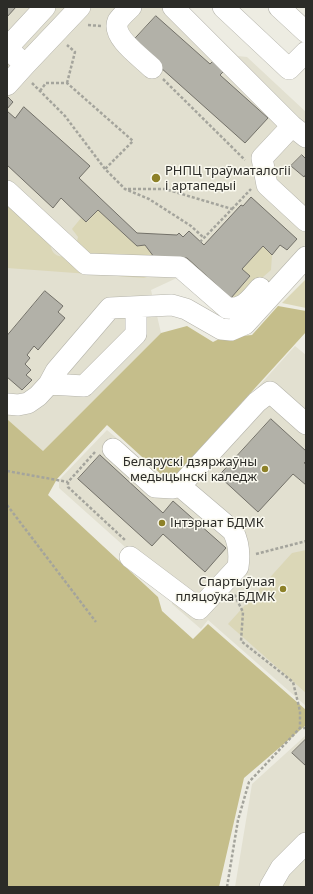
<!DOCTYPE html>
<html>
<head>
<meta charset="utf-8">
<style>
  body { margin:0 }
  #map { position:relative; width:313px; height:894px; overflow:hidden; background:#edece2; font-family:"Noto Sans",sans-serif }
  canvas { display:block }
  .frame { position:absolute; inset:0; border:8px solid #2c2c28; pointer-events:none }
</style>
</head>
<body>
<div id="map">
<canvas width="313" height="894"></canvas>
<div class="frame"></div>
</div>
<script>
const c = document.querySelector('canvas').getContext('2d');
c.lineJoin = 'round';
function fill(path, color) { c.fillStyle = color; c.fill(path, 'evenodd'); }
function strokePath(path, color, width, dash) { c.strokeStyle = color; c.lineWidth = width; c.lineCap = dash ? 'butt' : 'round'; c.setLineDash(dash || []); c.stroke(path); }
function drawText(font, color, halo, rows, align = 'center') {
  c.font = font + ' "Noto Sans",sans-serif'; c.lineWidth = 3; c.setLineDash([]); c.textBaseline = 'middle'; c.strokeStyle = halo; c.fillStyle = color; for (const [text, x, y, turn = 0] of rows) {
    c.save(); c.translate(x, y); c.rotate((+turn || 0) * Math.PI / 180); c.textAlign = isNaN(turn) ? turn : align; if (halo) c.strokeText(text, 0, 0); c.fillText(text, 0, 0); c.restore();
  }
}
const built = new Path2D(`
  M7 7H187L238 56 247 57 306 112V244L243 312 181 276 151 290 161 333 43 451 7 419Z
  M295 346 306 355V706L208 620 201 629 172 604 171 588 59 488V480L107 430 165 479 176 478Z
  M306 735V887H235L252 784Z`);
const green = new Path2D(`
  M7 196 50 242C51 253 56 258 67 256L155 274 144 278 7 268Z
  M98 210 137 246 145 245 187 258 231 298 250 277 242 269 263 246 272 255 271 270 231 305 183 263 87 260 76 245 78 237 72 229 81 218 87 222Z
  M306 279V308L282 303Z
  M306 550V693L228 624 292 553Z`);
const forest = new Path2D(`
  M278 306 306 311V332L175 476 164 477 107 425 57 479 48 495 158 597 162 611 193 639 208 624 306 710V725L244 778 219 887H7V419L43 451 161 333 187 326 213 342 221 338 252 335Z`);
const building = new Path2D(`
  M7 7H16L7 17Z
  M156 16 210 64 215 59 226 69 220 75 268 118 245 143 132 42Z
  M7 96 13 102 7 109Z
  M24 107 90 166 79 178 137 233 177 235 179 233 183 237 189 231 204 245 241 205 243 206 251 197 297 239 287 250 280 245 272 255 263 246 242 269 250 276 231 298 187 258 154 257 145 245 137 246 98 210 86 222 61 198 53 208 7 165V111L15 118Z
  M302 155 306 159V174L304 177 291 166Z
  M45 291 63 306 58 312 65 318 38 350 34 346 27 355 30 358 25 364 31 370 26 375 32 380 22 390 7 377V336Z
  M271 419 306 451V461L304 463 306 464V485L293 474 258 512 219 476Z
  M100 455 163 513 173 501 226 548 205 572 163 534 152 546 78 479Z
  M306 739V766L292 753Z`);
const path = new Path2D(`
  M88 25 101 26
  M163 79 245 160
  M32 83 65 116 105 169 125 189 149 199 191 226 204 238
  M67 83 75 52 67 45
  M40 91 46 83H67L133 141 105 169
  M128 189H165L232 209 200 242
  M232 209 251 189
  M95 452 68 482V487L125 540
  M7 471 68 482
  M7 505 96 622
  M256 554 306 541
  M236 595 235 596 243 612 241 641 293 682 300 711V728
  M227 887 238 820 249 782 300 728H306`);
const minor = new Path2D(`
  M45 7 7 48 25 65 80 7
  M131 7C127 11 121 16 118 21 111 37 142 58 152 68
  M173 7 292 126 306 137
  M223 7 289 69 306 52
  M279 7 306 32
  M7 85 25 65
  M292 126 262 158 267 185 306 221
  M7 191 86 264 180 267 227 308C244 310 250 299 260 288
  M49 384 84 386 136 334V307
  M7 404 18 405 28 403 38 396 49 384 56 371 110 308 172 305 186 309 221 329 231 330 245 324 306 257
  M113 449 155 487 173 488 180 486 257 402 270 392 306 424
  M130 557 199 609 238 567C240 554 239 543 233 531L180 486
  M270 887 281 868 306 843`);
const markers = [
  [156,178,5,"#8d8128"],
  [265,469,4,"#8d8128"],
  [162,523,4,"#8d8128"],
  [283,589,4,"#8d8128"]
];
const poiNames = [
  ["РНПЦ траўматалогіі",165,171],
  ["і артапедыі",165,186],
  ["Беларускі дзяржаўны",257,462,"right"],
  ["медыцынскі каледж",257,477,"right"],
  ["Інтэрнат БДМК",170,523],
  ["Спартыўная",275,582,"right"],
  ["пляцоўка БДМК",275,597,"right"]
];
fill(built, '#e2e0d0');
fill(green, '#dbd7b7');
fill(forest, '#c5be8b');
fill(building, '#b2b1a8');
strokePath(building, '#737169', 1);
strokePath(minor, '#b4b3aa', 22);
strokePath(path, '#a4a49c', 2.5, [3, 2]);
strokePath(minor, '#fff', 21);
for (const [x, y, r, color] of markers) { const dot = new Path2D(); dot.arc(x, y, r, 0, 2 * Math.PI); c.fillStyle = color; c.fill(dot); strokePath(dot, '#faf9ef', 1.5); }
drawText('13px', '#2c2c28', '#faf9ef', poiNames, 'left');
</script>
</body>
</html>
